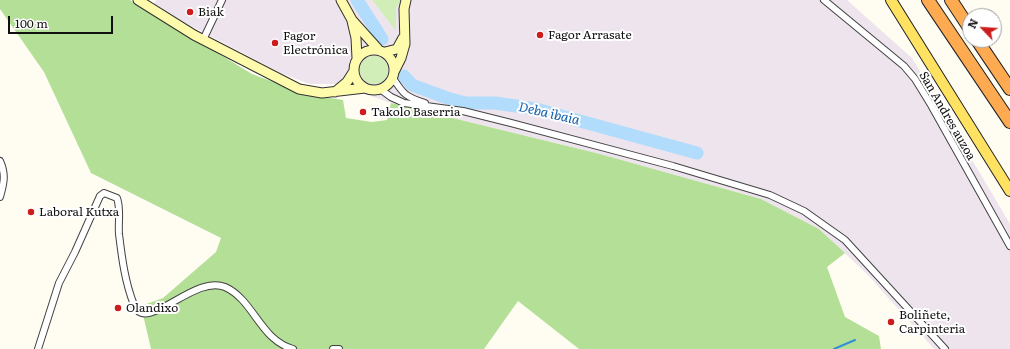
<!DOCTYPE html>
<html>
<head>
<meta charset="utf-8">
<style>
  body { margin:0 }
  #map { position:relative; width:1010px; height:349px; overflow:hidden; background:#fffdf2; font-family:Literata,serif }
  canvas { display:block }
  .north { position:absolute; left:962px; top:8px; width:40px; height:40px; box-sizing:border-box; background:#fff; border:1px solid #9f9f9f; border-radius:50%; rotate:295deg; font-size:11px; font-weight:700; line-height:16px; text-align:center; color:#101010 }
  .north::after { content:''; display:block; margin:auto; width:14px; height:18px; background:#cb1e1c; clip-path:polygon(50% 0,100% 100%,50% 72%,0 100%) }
  .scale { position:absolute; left:8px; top:16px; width:105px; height:18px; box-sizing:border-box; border:2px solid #101010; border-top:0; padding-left:5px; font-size:12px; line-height:14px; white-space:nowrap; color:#101010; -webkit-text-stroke:3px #fff; paint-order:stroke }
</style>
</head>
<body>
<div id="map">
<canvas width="1010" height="349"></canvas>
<div class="north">N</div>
<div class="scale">100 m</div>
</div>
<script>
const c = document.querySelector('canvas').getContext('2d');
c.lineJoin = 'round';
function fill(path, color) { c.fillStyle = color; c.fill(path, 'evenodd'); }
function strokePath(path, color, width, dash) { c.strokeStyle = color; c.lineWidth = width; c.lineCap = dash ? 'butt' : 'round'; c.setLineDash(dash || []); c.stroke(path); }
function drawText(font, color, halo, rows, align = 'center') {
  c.font = font + ' Literata,serif'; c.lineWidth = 4; c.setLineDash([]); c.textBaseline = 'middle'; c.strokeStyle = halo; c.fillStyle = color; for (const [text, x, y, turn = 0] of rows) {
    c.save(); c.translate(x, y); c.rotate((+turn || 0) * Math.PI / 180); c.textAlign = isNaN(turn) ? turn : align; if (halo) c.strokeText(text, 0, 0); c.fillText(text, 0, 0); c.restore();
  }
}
const industrial = new Path2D(`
  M156 0H372L396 30V9L401 0H847L912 58 1010 224V349H934L867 274 819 229 761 199 600 154 391 103 336 84H310L283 74 189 25 154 4Z`);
const green = new Path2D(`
  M372 0H401L396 9V31Z
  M360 70a14 14 0 1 1 28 0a14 14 0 1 1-28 0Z`);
const forest = new Path2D(`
  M0 0H130L252 74 306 94 343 100 346 118 372 122 387 120 391 103 600 154 761 199 819 229 845 253 827 267 845 317 879 336 881 349H579L518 301 484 349H151L141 306 163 298 216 252 221 238 91 173 44 72 0 9Z`);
const stream = new Path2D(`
  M834 349 855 340`);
const river = new Path2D(`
  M357 0 382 39
  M404 76 412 85 450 99 466 103H495L536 109 697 153`);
const street = new Path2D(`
  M824 0 904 66 915 79 931 105 1010 246
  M203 40 222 0
  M393 78C403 94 406 97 425 103
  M380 89 391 97 404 103 463 111 511 123 673 166 770 195 804 211 845 240 945 349
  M0 161C6 174 4 183 0 197
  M38 349 59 283 75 252 100 196 104 193 117 198C121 209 118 223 119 234 122 259 125 282 134 305 146 335 194 274 225 287 254 300 260 340 293 349
  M333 349H339`);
const secondary = new Path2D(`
  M138 0 194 35 299 89 322 93 365 88
  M341 0 352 20 378 49
  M352 21 356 38 357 58
  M354 70a20 20 0 1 1 40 0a20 20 0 1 1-40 0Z
  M385 52 397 49 403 38
  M394 72 401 58 405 44 404 9 406 0
  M335 92 347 82 354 71`);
const primary = new Path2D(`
  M891 0 1010 191`);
const highway = new Path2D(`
  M928 0 1010 122
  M951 0 970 29
  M977 40 1010 89`);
const markers = [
  [190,12,4,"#cb1e1c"],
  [540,35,4,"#cb1e1c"],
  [275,43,4,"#cb1e1c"],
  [363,112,4,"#cb1e1c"],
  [31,212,4,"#cb1e1c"],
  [118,308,4,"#cb1e1c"],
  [891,322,4,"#cb1e1c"]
];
const poiNames = [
  ["Biak",198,12],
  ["Fagor Arrasate",548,35],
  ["Fagor",283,36],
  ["Electrónica",283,50],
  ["Takolo Baserria",371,112],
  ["Laboral Kutxa",39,212],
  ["Olandixo",126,308],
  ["Boliñete,",899,315],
  ["Carpinteria",899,329]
];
const streetNames = [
  ["San Andres auzoa",947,116,60]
];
const waterNames = [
  ["Deba ibaia",549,114,13]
];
fill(industrial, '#eee4ee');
fill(green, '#d1edb8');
fill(forest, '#b3df96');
strokePath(stream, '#348dd7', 2);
strokePath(river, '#b2dcfb', 13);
strokePath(street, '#434343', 8);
strokePath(secondary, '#323232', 11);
strokePath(primary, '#212121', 12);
strokePath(highway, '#212121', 14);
strokePath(street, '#fff', 6);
strokePath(secondary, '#fffbad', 9);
strokePath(primary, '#ffe262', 10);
strokePath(highway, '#feaa51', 12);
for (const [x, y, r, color] of markers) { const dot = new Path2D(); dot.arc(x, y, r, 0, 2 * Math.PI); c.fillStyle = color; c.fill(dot); strokePath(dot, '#fff', 1.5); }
drawText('12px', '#101010', '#fff', poiNames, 'left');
drawText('12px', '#101010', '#fff', streetNames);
drawText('italic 13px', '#0e5eac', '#fff', waterNames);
</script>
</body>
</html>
